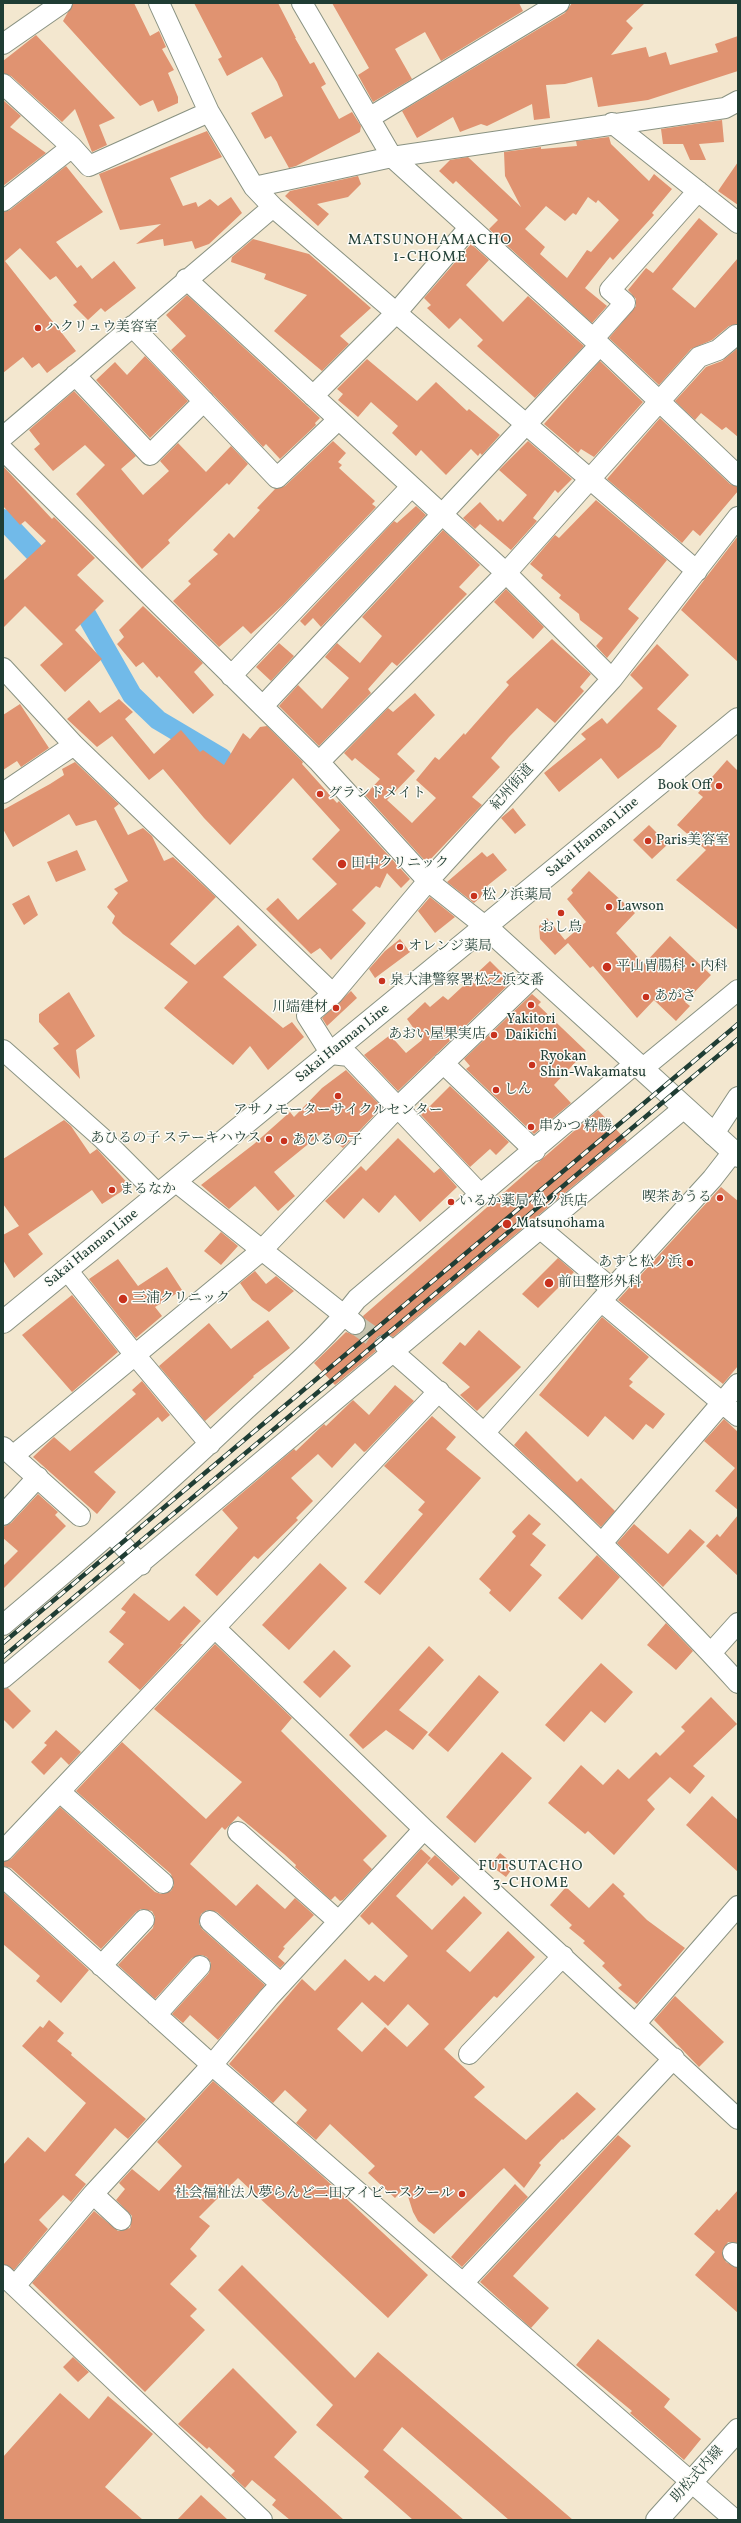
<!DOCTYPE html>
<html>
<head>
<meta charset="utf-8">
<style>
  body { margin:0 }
  #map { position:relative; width:741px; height:2523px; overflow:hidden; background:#f3e7cf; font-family:Vollkorn,serif }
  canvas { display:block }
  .frame { position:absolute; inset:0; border:4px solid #1f3d34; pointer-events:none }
</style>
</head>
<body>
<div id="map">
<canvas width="741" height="2523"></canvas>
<div class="frame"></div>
</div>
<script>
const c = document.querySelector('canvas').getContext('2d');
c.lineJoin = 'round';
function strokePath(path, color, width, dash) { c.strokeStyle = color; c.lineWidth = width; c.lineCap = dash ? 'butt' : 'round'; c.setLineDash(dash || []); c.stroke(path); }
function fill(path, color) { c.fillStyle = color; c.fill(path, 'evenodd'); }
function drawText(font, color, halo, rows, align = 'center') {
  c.font = font + ' Vollkorn,"Noto Serif JP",serif'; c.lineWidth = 3; c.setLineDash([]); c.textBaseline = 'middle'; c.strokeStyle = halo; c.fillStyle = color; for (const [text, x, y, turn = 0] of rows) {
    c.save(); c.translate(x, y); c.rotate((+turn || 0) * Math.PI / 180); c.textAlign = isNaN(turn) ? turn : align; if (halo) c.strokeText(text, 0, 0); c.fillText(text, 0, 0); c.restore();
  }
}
const canal = new Path2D(`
  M3 519 52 571
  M72 594 87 616 132 695 158 720 222 758`);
const building = new Path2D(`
  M73 3H134L150 36 159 31 166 47 162 49 174 70 168 73 178 97V103L158 112 153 100 140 106 63 21Z
  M194 3H278L296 38H295L310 64 314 62 326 84 321 87 339 119 352 112 361 126 360 132 296 166 289 168 271 136 265 139 251 113 283 96 277 82 262 57 227 76 218 59 222 57Z
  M332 3H519L523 11 441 61 425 32 395 49 412 79 373 102 358 75 369 68Z
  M572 3H645L626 21 633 28 611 55 646 47 649 57 666 52 670 65 718 52 715 44 738 36V71L648 100 598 107 592 77 565 84 546 85 550 118 534 120 532 104 487 126 481 124 460 132 453 117 417 138 402 111 565 13Z
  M36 35 115 118 99 125 107 145 92 152 75 109 62 122 11 76 3 73V61Z
  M3 100 21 116 10 127 46 153 3 186Z
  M722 120 724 142 699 144 706 160H690L683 144H663L661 129Z
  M207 131 222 157 170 178 183 206 196 202 198 207 210 199 218 206 231 197 242 213 209 244 195 249 192 241 164 246 163 239 136 244 161 224 120 230 99 174Z
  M609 137 611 144 649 181 654 174 672 189 652 213 654 215 613 260 610 257 585 288 607 306 592 323 489 229 498 220 456 181 453 184 439 171 450 160 468 157 521 207 505 176 504 152 541 147V149L577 146 576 141ZM588 197 596 203 598 200 619 220 591 252 587 250 567 278 540 254 545 247 525 229 546 206 565 221 573 213 576 215Z
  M738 162V205L718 191Z
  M66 166 103 212 56 242 77 268 81 265 92 279 114 261 136 288 105 312 101 308 88 320 73 305 77 302 56 276 50 280 20 248 5 261 76 351 47 373 39 363 32 368 23 357 3 373V212L10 210Z
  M358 176 361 184 348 197 317 204 329 214 318 226 285 196 290 191Z
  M699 218 718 234 672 289 695 308 738 258V324L729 326 712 340 691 349 659 385 609 338 636 306V299L628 290 646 268 653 273Z
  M253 239 309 254 371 308 340 336 349 344 322 371 274 331 307 295 264 279 266 274 231 262 232 257Z
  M471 244 489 260 466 285 503 322 528 296 584 346 535 398 477 346 483 340 460 318 449 329 427 308 431 305 424 298Z
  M187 295 320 418 315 423 316 425 280 459 266 444 263 447 171 350 186 336 166 315Z
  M738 348V437L726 427 722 430 701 413 695 420 675 401 706 367 722 361Z
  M145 356 188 401 150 438 96 380 115 362 127 375Z
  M367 359 417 401 436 382 467 411 469 409 500 435 482 455 480 453 478 456 471 449 446 475 421 450 416 456 392 433 398 426 371 402 358 417 338 400 343 394 337 389Z
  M600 361 643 402 594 457 581 449 578 453 544 424Z
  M74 391 136 456 121 469 143 495 169 471 160 461 178 443 206 472 231 446 248 464 229 485 227 483 168 540 170 543 142 569 76 494 105 465 85 445 53 471 34 449 40 444 29 430Z
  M660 418 730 484 738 487V491L700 536 693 530 682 543 607 479Z
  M333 441 346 453 338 462 342 465 339 468 375 501 372 504 376 507 283 605 251 634 243 626 219 647 173 601 191 584 188 581 218 554 213 550 229 533 234 538 260 510 257 508 275 489 285 486Z
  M528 441 572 479 558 493 555 490 533 518 537 521 511 550 480 524 475 529 463 518 480 502 498 521 500 519 503 522 527 495 499 470Z
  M3 466 52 519 54 517 95 558 77 575 104 601 75 630 102 659 65 692 40 665 63 644 25 606 3 628V581L46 541 25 521 20 525 3 506Z
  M596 500 667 560 628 609 639 618 607 658 596 646 603 638 580 620 579 614 559 598 561 595 541 578 543 575 530 564 555 535 559 538Z
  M416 506 426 515 321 627 313 618 305 626 300 621 394 521 397 523Z
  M443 530 480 565 459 587 467 594 397 666 392 662 368 689 371 693 319 746 279 706 298 685 322 709 349 678 325 657 337 643 360 663 382 636 362 617Z
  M738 536V662L681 610Z
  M506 589 544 627 533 639 494 602Z
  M143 606 203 663 194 672 214 695 193 714 159 676 157 678 143 662 136 667 117 644 124 637 119 630Z
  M552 639 591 674 580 687 584 691 555 723 537 708 509 737 491 758 500 767 472 797 482 805 427 863 365 795 380 779 355 758 352 761 344 753 388 708 393 712 415 693 435 715 397 754 415 771 387 800 412 823 436 798 416 780 435 757 439 760 464 733 465 735 509 685 506 682Z
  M279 643 294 656 271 681 256 667Z
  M657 644 689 675 657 709 677 726 660 747 618 779 601 758 559 792 544 773 586 739 581 734 602 718 607 724 643 688 630 675Z
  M119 699 133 712 125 719 154 754 181 730 200 752 203 750 224 765 243 733 250 739 260 727 267 726 303 762 302 764 337 803 339 801 410 879 401 888 387 873 380 888 376 886 352 910 366 923 363 927 331 960 320 948 311 954 266 909 278 898 298 920 337 884 312 859 340 830 293 778 230 845 204 818 163 769 149 780 112 736 97 747 67 719 89 700 100 713Z
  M20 704 49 748 21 767 17 761 3 770V715Z
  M727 760 738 771V930L676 880 706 850 677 825 703 797 698 793Z
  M75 762 119 804 114 808 128 835 143 828 152 836 164 861 173 857 216 897 170 944 195 965 238 925 257 945 223 977 283 1028 292 1022 304 1037 268 1070 250 1046 233 1065 164 1008 188 982 123 934 112 923 115 916 107 907 118 893 114 889 128 881 96 820 76 826 69 814 13 847 3 829V810L50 784 64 775 62 769Z
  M513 808 526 825 515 834 501 818Z
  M649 825 668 844 652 859 633 840Z
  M77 850 86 870 56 882 47 862Z
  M482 852 487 857 493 853 507 870 487 886 490 889 474 903 447 882Z
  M589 871 635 913 616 933 644 964 670 936 711 975 685 1002 690 1006 676 1021 654 1000 637 1018 593 966 590 968 568 943 555 955 540 939 539 926 547 918 565 940 586 922 567 899 573 893 571 890Z
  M29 895 38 915 24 925 12 904Z
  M430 897 455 917 435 933 418 911Z
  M400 939 410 952 375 978 369 969 385 951Z
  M490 961 511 982 398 1091 364 1055 390 1035 406 1053 422 1040 407 1019 425 1002 430 1007 443 996 448 1000Z
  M351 991 357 998 327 1026 322 1018Z
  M69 992 95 1036 76 1050 80 1079 53 1048 59 1044 39 1022V1014Z
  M532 994 541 1002 538 1005 586 1051 554 1085 571 1103 534 1134 466 1069 470 1066 464 1059Z
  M346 1070 382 1107 343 1148 323 1132 274 1172 295 1196 278 1211 255 1186 229 1209 201 1185 254 1144 290 1112 294 1117 322 1088Z
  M450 1086 509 1142 496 1155 490 1149 470 1167 421 1115Z
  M598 1110 627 1141 393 1337 387 1334 377 1337 374 1343 376 1351 335 1385 314 1363 346 1332 354 1335 364 1331 366 1325 363 1316Z
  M64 1120 71 1126 90 1154 97 1149 130 1186 102 1204 92 1190 28 1234 43 1254 14 1278 3 1260V1235L19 1226 3 1204V1159Z
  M398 1138 434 1173 440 1168 457 1187 420 1222 395 1195 379 1213 363 1198 344 1219 325 1201 361 1166 366 1171Z
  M721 1187 738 1201V1366L723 1384 618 1300Z
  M221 1232 238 1246 221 1265 204 1251Z
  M558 1258 574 1272 538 1308 522 1294Z
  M118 1259 138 1286 167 1267 182 1290 155 1307 162 1316 136 1338 89 1279Z
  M255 1271 266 1284 276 1276 294 1291 269 1312 252 1300 240 1283Z
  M72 1295 118 1352 72 1392 22 1335Z
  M602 1317 649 1357 629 1379 633 1382 629 1386 665 1414 653 1429 646 1424 633 1440 605 1416 588 1437 539 1395Z
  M268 1320 290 1348 253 1376 254 1377 205 1421 159 1366 209 1323 231 1349Z
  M479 1330 521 1367 477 1411 460 1395 470 1387 442 1363 460 1342 465 1346Z
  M142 1381 170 1415 162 1422 158 1417 94 1472 116 1492 97 1514 33 1457 54 1437 70 1451 136 1394 132 1390Z
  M395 1385 414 1401 366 1451 364 1452 355 1443 332 1468 318 1454 291 1478 313 1501 296 1518 298 1520 258 1559 254 1556 217 1596 195 1575 238 1528 222 1510 294 1449 296 1451 324 1424 326 1426 353 1400 369 1415Z
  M432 1416 456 1437 446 1449 481 1478 380 1595 364 1582 423 1514 418 1510 425 1502 384 1466Z
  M724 1419 738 1432V1510L715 1491 735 1468 704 1441Z
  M526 1431 577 1482 581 1478 615 1511 601 1527 514 1445Z
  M38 1494 58 1512 55 1515 66 1526 3 1589V1566L18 1551 3 1538V1527L11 1523Z
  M529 1514 541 1524 532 1534 546 1545 530 1565 542 1575 510 1612 489 1593 491 1590 479 1579 516 1536 512 1532Z
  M738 1515V1576L706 1546 717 1534 720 1537Z
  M634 1524 668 1554 690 1529 705 1542 663 1587 617 1543Z
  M597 1555 620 1577 582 1620 558 1598Z
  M320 1563 347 1588 289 1650 262 1625Z
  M134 1593 169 1621 184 1606 201 1621 180 1644H183L140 1690 108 1662 124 1644 109 1632 126 1612 121 1609Z
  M666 1623 693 1651 676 1670 647 1645Z
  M215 1644 292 1718 281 1731 387 1836 363 1860 372 1869 343 1900 340 1901 335 1896 331 1900 295 1867 296 1865 284 1854 238 1816 225 1830 222 1827 190 1864 236 1906 257 1884 285 1909 295 1898 314 1915 283 1947 285 1948 278 1957 285 1963 280 1968 217 1912 207 1910 201 1914 199 1924 202 1929 265 1985 218 2040 190 2015 183 2023 172 2014 209 1973 211 1963 207 1957 202 1955 192 1958 155 1999 118 1965 153 1928 155 1917 152 1911 141 1909 136 1912 101 1949 11 1868 3 1866V1862L11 1859 60 1807 155 1892 161 1894 171 1891 174 1885 171 1874 76 1791 122 1742 206 1819 242 1782 154 1709Z
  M429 1646 444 1660 399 1710 428 1732 413 1750 386 1730 363 1749 349 1735Z
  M334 1650 351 1666 320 1698 303 1682Z
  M601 1663 633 1692 605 1723 591 1711 564 1742 545 1725Z
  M479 1675 499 1692 448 1752 428 1735Z
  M8 1688 31 1711 13 1729 3 1719V1689Z
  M711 1697 737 1724 693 1766 705 1776 690 1794 670 1777 647 1800 655 1809 614 1855 588 1831 585 1834 548 1803 581 1765 603 1785 618 1769 629 1779 656 1752 660 1756 685 1731 681 1727Z
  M56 1730 81 1752 69 1765 61 1757 44 1775 31 1762 47 1745 44 1743Z
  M502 1752 532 1778 475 1843 446 1817Z
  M712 1796 738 1820V1872L686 1825Z
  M421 1849 431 1858 396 1896 432 1930 464 1896 482 1913 446 1951 470 1972 508 1931 535 1957 497 1998 494 1996 444 2049 485 2087 474 2097 526 2140 577 2092 596 2109 563 2140 562 2139 539 2163 541 2165 524 2188 504 2168 434 2234 418 2221 413 2212 405 2187 395 2198 368 2173 375 2166 330 2124 316 2140 296 2123 307 2110 285 2090 273 2103 229 2064 302 1979 315 1991 345 1959 369 1981 375 1975 384 1982 408 1956 372 1922 369 1925 360 1916ZM362 2002 388 2026 408 2004 429 2024 407 2047 385 2027 362 2052 337 2029Z
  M500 1853 515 1865 506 1877 490 1865Z
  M435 1855 460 1878 452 1886 427 1863Z
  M613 1883 625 1894 623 1896 647 1920 685 1948 637 2004 618 1988 622 1985 602 1966 605 1963 583 1943 585 1941 569 1928 572 1925 550 1905 566 1887 589 1908Z
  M3 1892 89 1970 61 2003 36 1981 40 1976 3 1944Z
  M675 1996 724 2042 699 2067 654 2020Z
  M49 2020 64 2033 57 2041 72 2053 71 2055 146 2119 128 2139 115 2128 75 2175 86 2184 71 2202 63 2195 39 2220 48 2229 14 2270 3 2264V2165L28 2137 45 2152 86 2103 22 2046 40 2026 43 2028Z
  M213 2081 321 2175 428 2275 388 2318 238 2178 199 2217 210 2226 190 2249 197 2256 170 2284 197 2309 190 2316 205 2330 145 2392 32 2283 94 2211 118 2231 130 2228 132 2216 116 2200 125 2189 119 2183 132 2169 159 2191 182 2166 157 2142Z
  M618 2135 631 2146 513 2276 549 2308 531 2328 480 2282Z
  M515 2184 528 2197 462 2267 451 2257Z
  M738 2190V2243L728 2242 722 2252 726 2262 738 2268V2313L695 2275 715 2252 694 2234 717 2209 719 2211Z
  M242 2265 355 2378 378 2352 573 2520H509L402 2427 383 2450 464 2520H413L364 2477 369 2471 316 2425 333 2405 218 2290Z
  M598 2339 670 2399 664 2407 701 2439 684 2460 630 2413 632 2411 576 2365Z
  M73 2357 89 2372 78 2382 63 2367Z
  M233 2368 297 2432 274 2457 344 2520H290L272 2505 276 2500 252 2480 245 2488 231 2475 235 2471 209 2447 207 2449 178 2424Z
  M60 2393 89 2419 108 2396 153 2434 105 2487 143 2520H3V2457Z
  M201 2495 228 2520H177Z`);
const streetTunnel = new Path2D(`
  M355 1324 385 1345`);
const street = new Path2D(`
  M159 3 209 112
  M302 3 392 157 600 345 738 476
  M3 44 62 3
  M3 84 72 147
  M369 118 559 3
  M612 123 738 223
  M254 187 392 157 725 108 738 101
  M3 201 72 147 89 166 209 112 254 187 273 207 697 571
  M186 279 506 573 612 679
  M132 326 277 478 338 420
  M593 339 625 303 610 290 698 191
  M75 375 150 455 204 401
  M313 396 396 313 469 228
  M3 437 273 207
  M3 450 319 762 428 881 486 927
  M3 668 74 745 333 994
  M231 676 411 487
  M263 706 600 345
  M319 762 506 573 699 357 718 350 736 335
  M3 793 74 745
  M3 1050 102 1138 159 1195
  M443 1063 535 1151
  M642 1069 738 990
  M713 1135 738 1097
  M175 1181 355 1324
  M480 1194 349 1056 331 1054 307 1016 333 994 428 881 612 679 738 517
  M541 1229 612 1289
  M67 1270 135 1355 210 1444
  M601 1301 712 1179 733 1152
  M385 1345C446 1397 505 1452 564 1507 623 1564 683 1622 738 1683
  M485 1432 601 1301 738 1416
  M3 1447 80 1516
  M14 1455 261 1251 397 1108 536 974
  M3 1515 38 1477
  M111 1533 141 1565
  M602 1543 738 1384
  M3 1625C84 1557 164 1487 241 1414 281 1377 324 1342 357 1299L636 1063
  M215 1628 424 1829 738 2119
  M711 1653 738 1623
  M3 1678 684 1108
  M60 1792 163 1883
  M238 1832 338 1921
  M3 1851 439 1391
  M3 1877 212 2065 735 2520
  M210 1921 281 1984
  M101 1966 144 1920
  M156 2015 200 1966
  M636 2023 738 1906
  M469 2054 563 1956
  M93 2194 121 2220
  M733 2253 738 2257
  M3 2275 262 2520
  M463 2283 674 2058
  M15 2286 93 2194 212 2065 269 1997 424 1829`);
const secondary = new Path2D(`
  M3 1322 738 719
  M657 2520 738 2430`);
const primary = new Path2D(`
  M486 927 738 1156`);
const rail = new Path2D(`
  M3 1643 738 1024
  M3 1657 738 1039`);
const markers = [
  [38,328,4,"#c8321e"],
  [719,786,4,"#c8321e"],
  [320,794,4,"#c8321e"],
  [648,841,4,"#c8321e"],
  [342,864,5,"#c8321e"],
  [474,896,4,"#c8321e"],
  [609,907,4,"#c8321e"],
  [561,913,4,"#c8321e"],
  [400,947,4,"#c8321e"],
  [607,967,5,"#c8321e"],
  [382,981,4,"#c8321e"],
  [646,997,4,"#c8321e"],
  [531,1005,4,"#c8321e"],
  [336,1008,4,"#c8321e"],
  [494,1035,4,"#c8321e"],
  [532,1065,4,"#c8321e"],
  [496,1090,4,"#c8321e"],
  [338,1096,4,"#c8321e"],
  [531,1127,4,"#c8321e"],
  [269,1139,4,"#c8321e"],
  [284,1141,4,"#c8321e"],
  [112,1190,4,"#c8321e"],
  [720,1198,4,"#c8321e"],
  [451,1202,4,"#c8321e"],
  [507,1224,5,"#c8321e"],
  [690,1263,4,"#c8321e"],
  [549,1283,5,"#c8321e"],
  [123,1299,5,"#c8321e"],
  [462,2194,4,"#c8321e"]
];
const poiNames = [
  ["ハクリュウ美容室",46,328],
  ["Book Off",711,786,"right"],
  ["グランドメイト",328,794],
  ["Paris美容室",656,841],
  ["田中クリニック",351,864],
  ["松ノ浜薬局",482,896],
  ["Lawson",617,907],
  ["おし鳥",561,928,"center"],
  ["オレンジ薬局",408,947],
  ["平山胃腸科・内科",616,967],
  ["泉大津警察署松之浜交番",390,981],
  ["あがさ",654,997],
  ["川端建材",328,1008,"right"],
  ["Yakitori",531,1020,"center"],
  ["Daikichi",531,1036,"center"],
  ["あおい屋果実店",486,1035,"right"],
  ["Ryokan",540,1057],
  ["Shin-Wakamatsu",540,1073],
  ["しん",504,1090],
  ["アサノモーターサイクルセンター",338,1111,"center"],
  ["串かつ 粋勝",539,1127],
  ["あひるの子 ステーキハウス",261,1139,"right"],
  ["あひるの子",292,1141],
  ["まるなか",120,1190],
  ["喫茶あうる",712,1198,"right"],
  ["いるか薬局 松ノ浜店",459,1202],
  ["Matsunohama",516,1224],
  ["あすと松ノ浜",682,1263,"right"],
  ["前田整形外科",558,1283],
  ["三浦クリニック",132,1299],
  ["社会福祉法人夢らんど二田アイビースクール",454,2194,"right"]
];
const streetNames = [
  ["紀州街道",513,788,-48],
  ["Sakai Hannan Line",593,838,-40],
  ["Sakai Hannan Line",343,1044,-39],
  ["Sakai Hannan Line",92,1249,-39],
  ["助松式内線",698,2475,-48]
];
const neighbourhoodNames = [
  ["MATSUNOHAMACHO",430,241],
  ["1-CHOME",430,258],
  ["FUTSUTACHO",531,1867],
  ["3-CHOME",531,1884]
];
strokePath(canal, '#71bae9', 20);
fill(building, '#e09371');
strokePath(streetTunnel, '#c9c5b0', 20, [20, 10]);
strokePath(street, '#899282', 22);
strokePath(secondary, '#899282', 24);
strokePath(primary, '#899282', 24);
strokePath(street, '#fff', 20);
strokePath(secondary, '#fff', 22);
strokePath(primary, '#fff', 22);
strokePath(rail, '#1f3d34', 4.5);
strokePath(rail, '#fdfcf7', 3, [9]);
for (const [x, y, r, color] of markers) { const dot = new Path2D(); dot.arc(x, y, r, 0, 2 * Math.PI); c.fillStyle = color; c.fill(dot); strokePath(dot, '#fdfcf7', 1.5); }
drawText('14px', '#1f3d34', '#fdfcf7', poiNames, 'left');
drawText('14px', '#1f3d34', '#fdfcf7', streetNames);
c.letterSpacing = '1px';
drawText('15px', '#1f3d34', '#fdfcf7', neighbourhoodNames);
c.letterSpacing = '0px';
</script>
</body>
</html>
